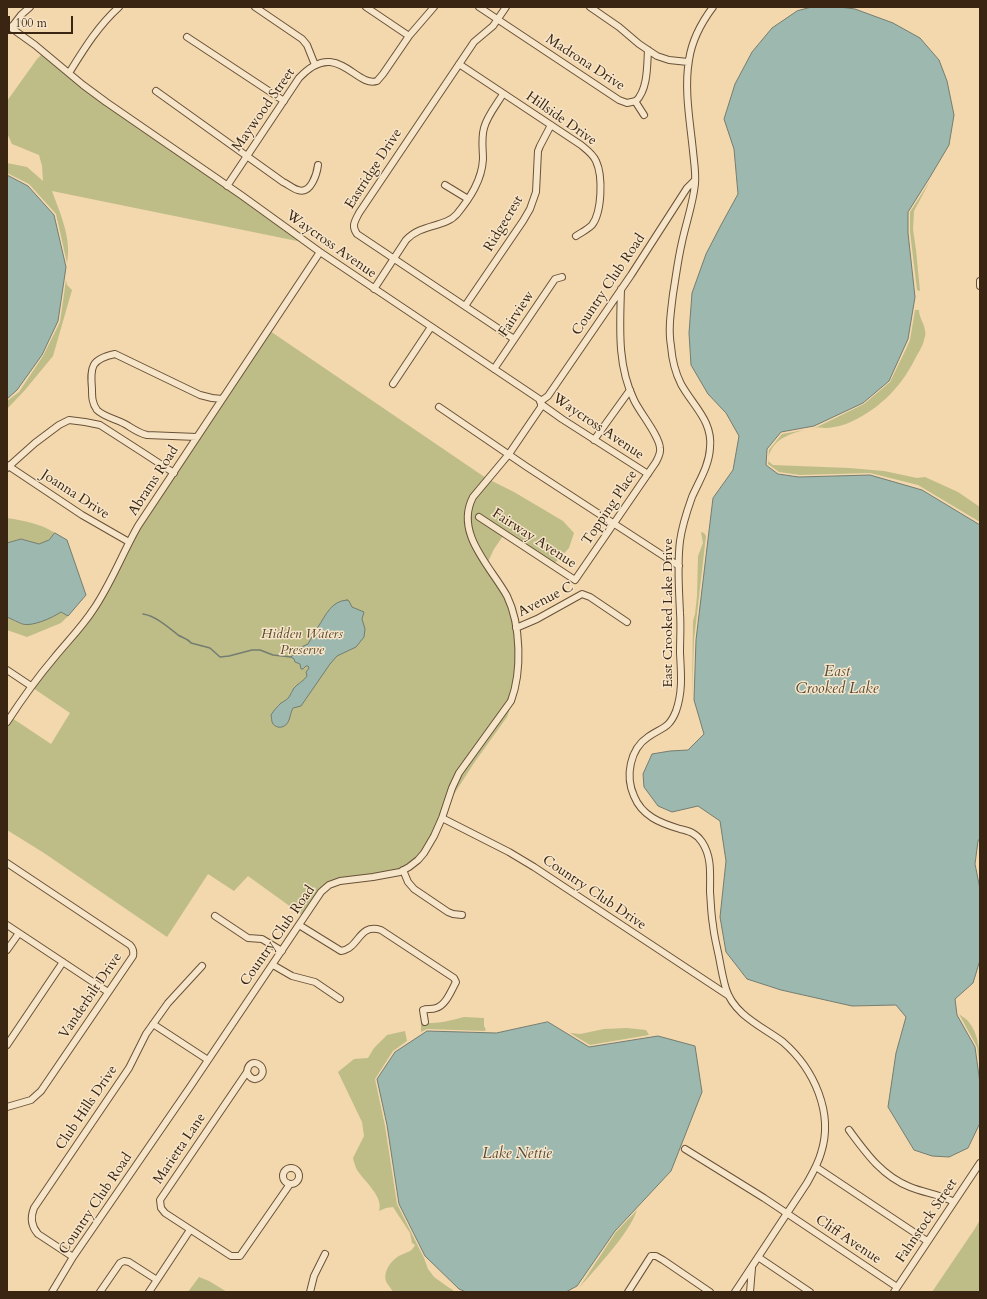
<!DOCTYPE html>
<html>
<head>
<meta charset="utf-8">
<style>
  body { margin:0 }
  #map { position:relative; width:987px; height:1299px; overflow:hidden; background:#f3d7ad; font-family:Cardo,serif }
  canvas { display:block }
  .frame { position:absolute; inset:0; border:8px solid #392511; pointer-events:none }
  .scale { position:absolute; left:8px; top:16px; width:65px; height:18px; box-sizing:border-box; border:2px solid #392511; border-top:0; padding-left:5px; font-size:12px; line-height:14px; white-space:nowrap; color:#392511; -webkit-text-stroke:3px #f7e5ca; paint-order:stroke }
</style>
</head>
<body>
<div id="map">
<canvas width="987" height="1299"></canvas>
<div class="frame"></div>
<div class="scale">100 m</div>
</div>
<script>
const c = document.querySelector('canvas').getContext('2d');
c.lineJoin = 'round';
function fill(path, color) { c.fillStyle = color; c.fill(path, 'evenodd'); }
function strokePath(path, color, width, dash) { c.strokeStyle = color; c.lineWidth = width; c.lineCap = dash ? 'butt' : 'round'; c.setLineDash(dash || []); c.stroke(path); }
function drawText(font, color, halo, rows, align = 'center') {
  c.font = font + ' Cardo,serif'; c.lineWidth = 3; c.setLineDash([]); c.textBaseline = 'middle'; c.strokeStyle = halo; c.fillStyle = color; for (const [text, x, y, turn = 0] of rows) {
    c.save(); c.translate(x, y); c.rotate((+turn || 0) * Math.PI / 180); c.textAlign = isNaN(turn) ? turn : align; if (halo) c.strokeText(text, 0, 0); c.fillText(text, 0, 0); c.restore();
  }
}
const green = new Path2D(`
  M42 54 138 127 302 242 52 191C60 213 72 239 67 263L56 214 29 184 7 173V163L27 167 43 181 42 166 39 155 12 144 7 133V101L37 59Z
  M930 181 914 211 913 229 916 250 920 291 917 290 910 232V212Z
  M66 280 67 285 72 290 53 356 25 390 7 409V401L19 392 43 356 60 322Z
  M915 310H919C919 318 925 324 925 331 926 333 925 337 924 340 923 346 918 353 915 359 900 389 877 411 846 424 840 426 831 428 825 428 822 428 819 427 816 428 796 431 770 437 768 461L773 465 849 468 884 471 917 478 925 477 958 492 980 507V522L918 485 870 473 800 475 779 472 768 464 769 450 782 434 815 428 864 404 890 382 906 349 910 340Z
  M270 331 486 478 466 510 465 521 468 532C476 548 484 563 493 578 496 585 502 592 505 599 518 627 520 672 509 700L457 772 432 835 420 855 408 865 399 869 373 874 347 877 333 881 302 915 248 876 234 891 208 874 167 937 44 853 7 830V726L12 718 51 744 70 713 33 688 70 643 140 527Z
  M490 480 514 492 563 521 574 533 569 548 554 564 503 536 494 549 488 562C476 543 462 518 476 497 480 491 486 486 490 480Z
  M7 518C25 521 39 523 55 533L49 540 39 544 21 539 7 543Z
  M701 532 704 533 706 536 694 640 692 697 693 621 695 614 697 596 698 556 703 543Z
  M61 612 68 616 61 623 27 637 7 630V617L23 625Z
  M512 703 507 717 474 763 449 802 461 774Z
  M959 1014C961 1016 965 1018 967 1020 979 1033 980 1051 980 1068L977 1047Z
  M464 1017 484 1018V1026L486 1030 484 1031 427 1029 421 1032V1023C436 1024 449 1021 464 1017Z
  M627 1028 646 1030 649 1035 590 1045 570 1033 580 1034 604 1029Z
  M405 1031 407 1041 393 1051 375 1079 385 1126 397 1204 424 1258 428 1269 434 1277 448 1287 453 1290V1292H393C391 1288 387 1284 386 1281 383 1271 392 1259 401 1255 407 1252 412 1252 415 1245L412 1243 410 1233 393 1207 386 1208 379 1211C384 1197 364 1181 357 1170 355 1166 354 1162 353 1158L364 1136 362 1122 338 1072 354 1059 368 1058 374 1048 387 1035Z
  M637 1210C629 1234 596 1268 579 1288L616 1232Z
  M980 1220V1292H932L974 1230Z
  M199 1277 209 1281 227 1292H188Z`);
const water = new Path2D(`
  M812 7H840L855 9 893 23 920 38 939 60 947 81 954 115 949 145 930 177 908 212V233L915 297 908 339 889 381 863 403 814 426 781 432 767 449 766 465 778 474 799 477 870 475 922 490 980 525V838L978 841 975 864 980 889V960L973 983 955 999 957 1015 975 1047 980 1083V1123L968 1148 949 1157 932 1156 914 1150 888 1107 896 1053 906 1017 896 1005 852 1006 781 990 747 979 726 952 720 917 726 861 720 821 698 806 672 812 658 806 644 787 643 774 652 754 670 751 688 750 704 734 694 700 696 640 706 556 713 498 733 470 739 436 726 413 708 394 691 365 689 333 692 293 706 254 721 225 738 194 734 149 724 119 735 84 752 52 772 28 797 11Z
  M7 175 28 186 54 215 66 267 58 321 42 355 17 390 7 399Z
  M55 533 67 540 86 595 68 616 61 612C52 618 32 627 22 624 17 622 12 619 7 617V543L21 539 39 544 49 540Z
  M347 600 349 601 352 607 364 612 362 619 365 629 364 637 356 647 337 656 330 664 301 706 293 708C289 715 291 724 282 727 278 728 275 726 273 724 271 721 272 718 271 715 273 711 278 706 281 703 284 701 287 700 289 697 291 694 292 691 294 688 297 684 304 681 307 676L306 672 309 668 308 666H306L303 669H301L300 664 295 662 294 659 291 657 297 652 299 648 308 644C312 637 314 633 318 627 326 615 331 601 347 600Z
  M548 1022 589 1047 658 1036 695 1046 702 1092 671 1171 615 1231 577 1286 566 1292H466L459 1289 425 1256 399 1204 387 1125 377 1079 395 1052 427 1031 496 1033Z`);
const stream = new Path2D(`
  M143 614C156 616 168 627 178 635 183 638 188 639 191 643L210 648 220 657 229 656 252 650H260L273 655 291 657`);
const minor = new Path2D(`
  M255 7 302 39 307 45 315 65
  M366 7 409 36
  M479 7 619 100 627 103 636 101C648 89 647 66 648 50
  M506 7 493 26 474 42 359 213C355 221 351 226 357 234L514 339
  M590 7 619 27 639 44 657 56 669 60 688 62
  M713 7C701 23 692 39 689 60 684 90 690 121 693 151 694 162 696 173 695 184 693 204 686 223 682 242 678 259 676 276 673 294 671 311 668 329 671 346 672 359 675 372 681 384 693 406 713 421 710 448 709 466 699 481 692 497 687 511 682 526 680 541 677 565 679 589 680 613 681 626 680 639 680 653 681 673 683 691 676 711 669 729 662 727 648 737 630 749 625 776 634 796 642 816 660 823 680 829 689 831 696 833 702 842 712 857 710 874 710 892 711 903 711 914 713 925 714 936 717 947 719 957 721 968 723 979 726 989 734 1015 763 1027 783 1042 814 1069 834 1113 821 1153 818 1164 812 1174 807 1183L735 1292
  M7 25 35 45 83 85 106 102 241 195 320 252 539 399 541 404 562 419 648 474
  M11 28 21 15 30 7
  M187 37 284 101
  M459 64 581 145C587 150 593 154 596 161 603 176 602 212 592 225 587 230 582 232 576 236
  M69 73C84 49 98 26 119 7
  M156 91 283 182C288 184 293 189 298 190 311 195 317 173 318 165
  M635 101 644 115
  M445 185 468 199
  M227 186 299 78C337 37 355 88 377 81L383 74 409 36 434 7
  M980 281V286
  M374 289 406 240C422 223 445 228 457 214 470 198 482 180 483 159 483 149 481 139 484 128 487 116 497 104 503 94
  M465 306 523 221 530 209 536 192 538 151 540 146 551 125
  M494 369 555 279 562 277
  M393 384 431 327
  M541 401 548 396 631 275 687 188 695 180
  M439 407 527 467 679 566
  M197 437 147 435C138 433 132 428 125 424 116 419 104 417 97 410 92 403 92 397 92 389 90 367 91 359 115 354L200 395 212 398 222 399
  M594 440 630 390
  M7 465 82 515 129 542
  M7 468 35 443 59 425 69 420 85 422 100 425 145 454 174 473
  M479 517 575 580 656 462C658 458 661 453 660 448 659 435 640 413 634 400 617 365 620 327 621 289
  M516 628 537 619 582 594 590 597 627 622
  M7 670 31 686
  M7 722C22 699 37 678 54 658 67 642 82 627 93 610 111 584 122 554 138 526L320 252
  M442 818 509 852 534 867 729 996
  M7 863 130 945C133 948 134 951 133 956L41 1091 31 1100 7 1107
  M403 870 408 882 414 889 448 912 453 914 462 915
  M215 916 248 938 262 939 282 951
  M7 925 108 992
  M299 925 341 951C360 948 358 923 381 930L454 978 456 982C451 991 446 1005 436 1008 431 1010 427 1008 423 1010L425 1022
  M7 950 19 933
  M273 965 292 976 315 982 340 999
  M153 1024 208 1060
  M7 1045 63 962
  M247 1072C249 1077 254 1082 260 1077 270 1067 249 1054 247 1072L160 1200 161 1208 165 1213 231 1256H240L290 1184
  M849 1130C866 1153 882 1176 910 1187 924 1193 940 1194 954 1202
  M685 1149 764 1198 897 1287
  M816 1167 927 1241
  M283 1176a8 8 0 1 1 16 0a8 8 0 1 1-16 0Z
  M73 1257 38 1234C31 1226 30 1218 34 1208L129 1068 146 1034 168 1003 202 966
  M758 1257 810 1292
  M52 1292 73 1257 190 1087 321 892 329 885 340 881 373 877 400 872 409 867 418 860 424 853 434 836 442 818 452 788 459 773 511 701C522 672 521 625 507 596 491 567 454 533 473 497L509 454 541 407V404
  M100 1292 120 1263 124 1261 129 1262 157 1280
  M149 1292 190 1230
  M310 1292 314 1276 325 1254
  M628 1292 651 1256H656L663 1260 710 1292
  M750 1292 752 1268
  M894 1292 980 1163`);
const streetNames = [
  ["Madrona Drive",585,63,33],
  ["Maywood Street",264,110,-55],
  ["Hillside Drive",561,119,35],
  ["Eastridge Drive",374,169,-57],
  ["Ridgecrest",504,224,-59],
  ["Waycross Avenue",331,245,35],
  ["Country Club Road",609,285,-56],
  ["Fairview",517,314,-56],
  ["Waycross Avenue",598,427,34],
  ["Abrams Road",154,481,-57],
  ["Joanna Drive",75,495,33],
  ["Topping Place",610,508,-56],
  ["Fairway Avenue",534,539,33],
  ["Avenue C",546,600,-27],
  ["East Crooked Lake Drive",669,613,-90],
  ["Country Club Drive",594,893,34],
  ["Country Club Road",278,936,-55],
  ["Vanderbilt Drive",91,996,-56],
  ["Club Hills Drive",87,1108,-56],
  ["Marietta Lane",180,1149,-56],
  ["Country Club Road",96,1204,-56],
  ["Fahnstock Street",927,1221,-56],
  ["Cliff Avenue",848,1240,34]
];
const parkNames = [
  ["Hidden Waters",302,635],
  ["Preserve",302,651]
];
const waterNames = [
  ["East",837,673],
  ["Crooked Lake",837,690],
  ["Lake Nettie",517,1155]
];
fill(green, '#bebd88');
fill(water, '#9cb8af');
strokePath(water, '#747d70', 1);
strokePath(stream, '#747d70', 1.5);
strokePath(minor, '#685238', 8);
strokePath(minor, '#f7e5ca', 6);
drawText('14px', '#392511', '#f7e5ca', streetNames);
drawText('italic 14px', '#5a4b2f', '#f7e5ca', parkNames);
drawText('italic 15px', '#524a38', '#f7e5ca', waterNames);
</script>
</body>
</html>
